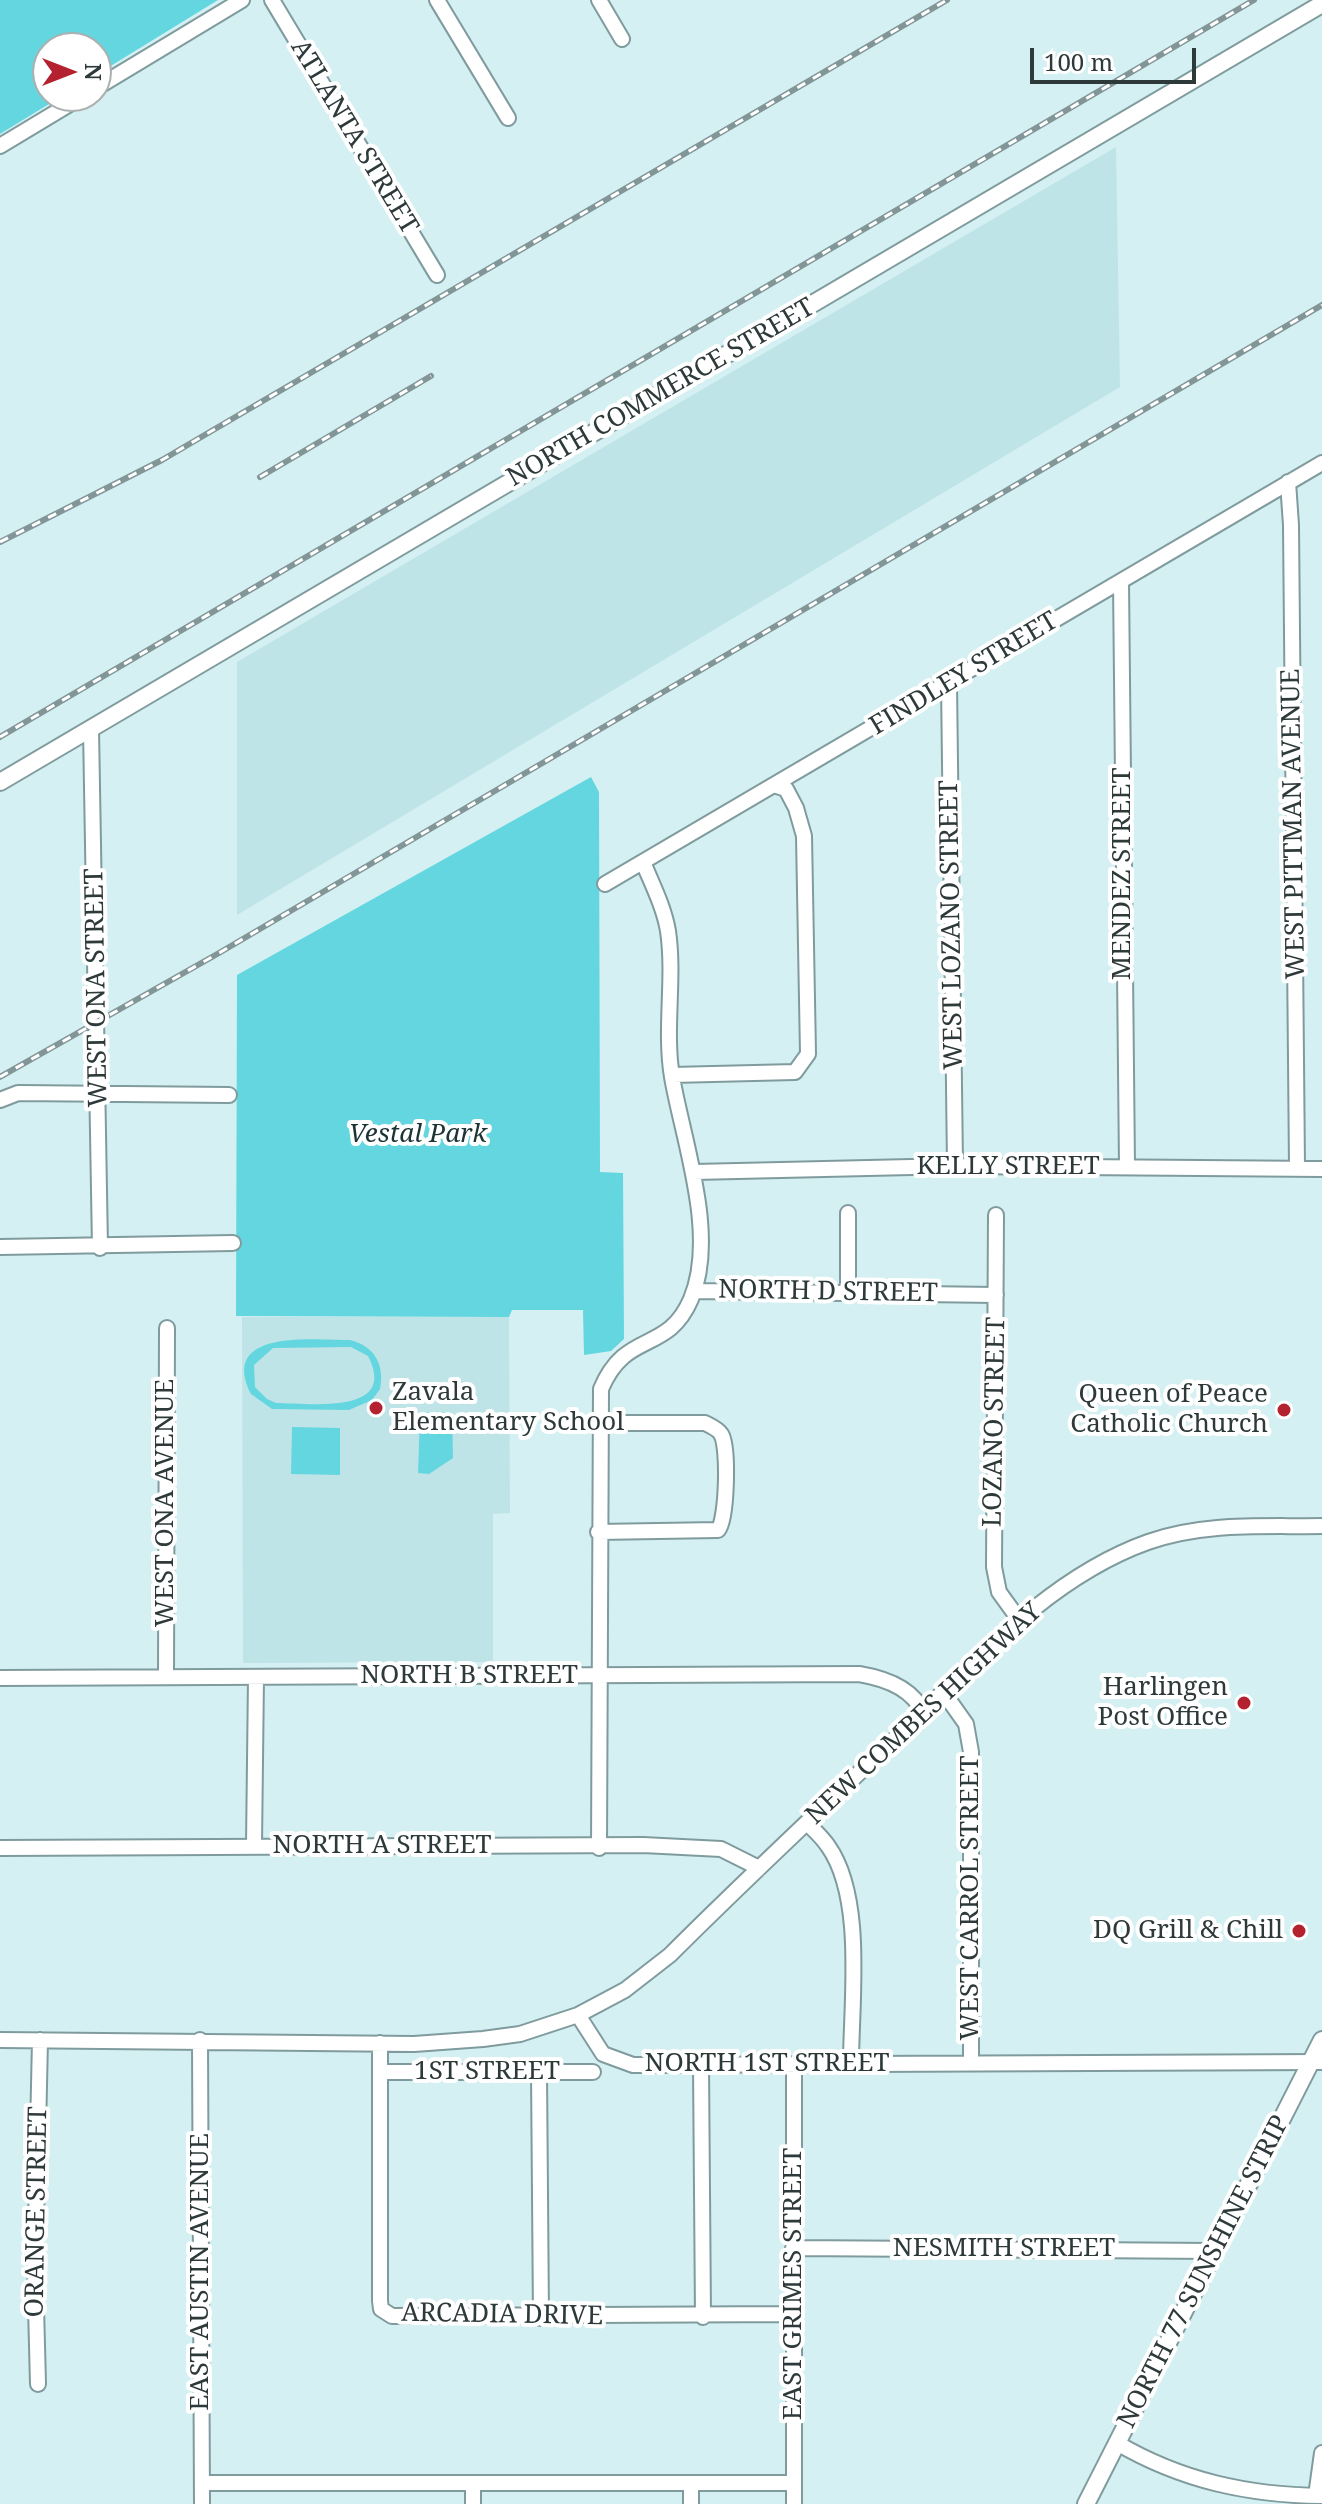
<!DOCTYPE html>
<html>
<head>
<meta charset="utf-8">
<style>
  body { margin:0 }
  #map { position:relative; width:1322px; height:2504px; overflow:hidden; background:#d4f0f2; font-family:"Noto Serif",serif }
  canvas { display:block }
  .north { position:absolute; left:32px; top:32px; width:80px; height:80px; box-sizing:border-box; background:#fff; border:2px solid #abb0b0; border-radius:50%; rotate:90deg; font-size:22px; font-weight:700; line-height:32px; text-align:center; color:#2e393a }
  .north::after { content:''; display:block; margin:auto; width:28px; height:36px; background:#b42230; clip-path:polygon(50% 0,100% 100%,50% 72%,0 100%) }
  .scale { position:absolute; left:1030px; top:48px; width:166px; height:36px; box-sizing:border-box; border:4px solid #2e393a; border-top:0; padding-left:10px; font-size:24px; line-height:28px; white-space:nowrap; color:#2e393a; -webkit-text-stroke:6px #fff; paint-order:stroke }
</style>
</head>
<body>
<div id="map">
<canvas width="1322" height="2504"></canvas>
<div class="north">N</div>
<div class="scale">100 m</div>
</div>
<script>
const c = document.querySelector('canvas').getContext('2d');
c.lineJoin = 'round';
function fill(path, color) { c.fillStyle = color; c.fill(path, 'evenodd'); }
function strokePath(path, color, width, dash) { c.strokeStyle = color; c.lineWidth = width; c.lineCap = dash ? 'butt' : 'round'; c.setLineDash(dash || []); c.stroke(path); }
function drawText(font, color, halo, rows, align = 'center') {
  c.font = font + ' "Noto Serif",serif'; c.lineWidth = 8; c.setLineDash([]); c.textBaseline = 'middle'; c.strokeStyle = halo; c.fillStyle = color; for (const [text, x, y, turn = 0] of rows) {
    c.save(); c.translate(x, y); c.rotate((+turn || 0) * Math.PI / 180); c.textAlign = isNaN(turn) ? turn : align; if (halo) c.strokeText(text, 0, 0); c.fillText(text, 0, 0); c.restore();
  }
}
const built = new Path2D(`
  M1116 147 1120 387 237 915V662Z
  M242 1317H509L510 1513 493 1514V1662L243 1663Z`);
const green = new Path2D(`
  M0 0H218L96 75V48H48V96H62L0 134Z
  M591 777 599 792 600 1172 623 1173 624 1339 611 1351 584 1355 583 1310H512L509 1317 236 1316 237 975Z
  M350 1340C374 1346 385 1364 380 1389L372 1400 349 1410 272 1409 251 1394C218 1328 315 1340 350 1340ZM351 1347 368 1356C399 1416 308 1403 276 1403L267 1399 255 1387 254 1365 273 1348Z
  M427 1412H452L453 1458 429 1474 418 1473 420 1415Z
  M292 1427 340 1428V1475L291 1474Z`);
const minor = new Path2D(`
  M272 0 437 275
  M437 0 508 118
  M599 0 622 39
  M96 88 242 0
  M0 146 83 96
  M1288 482 1291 525 1297 1167
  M1121 582 1127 1166
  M949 683 955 1166
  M91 729 100 1248
  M605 884 1322 463
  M672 1075 795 1072 808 1054 804 836 796 808 786 789 774 785
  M0 1100 18 1093 229 1095
  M694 1172 955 1166 1322 1169
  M848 1213V1291
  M996 1215 994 1567 999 1592 1020 1621
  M0 1247 233 1243
  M694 1291 996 1295
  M598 1423H705C711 1426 718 1429 721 1434 729 1446 727 1520 718 1530L598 1532
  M166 1677 167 1328
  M0 1678 859 1674C883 1678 913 1688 923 1713
  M944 1693 966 1724 971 1752V2063
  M807 1823C814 1830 822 1837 828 1846 865 1898 851 2002 851 2064
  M254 1845 256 1677
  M0 1848 643 1845 721 1849 759 1868
  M599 1848 601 1389C626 1329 667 1355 691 1299 718 1235 683 1141 672 1077 664 1029 675 979 668 931 664 907 652 884 643 862
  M578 2015 603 2054 633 2065 1322 2062
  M0 2040 414 2044 483 2039 520 2034 578 2015 625 1990 670 1955C744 1881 821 1809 897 1737 973 1665 1047 1578 1148 1542 1204 1522 1264 1527 1322 1526
  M200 2040 202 2504
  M380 2043V2301L381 2309 392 2316 793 2314
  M701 2065 703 2317
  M380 2072H593
  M539 2072 541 2318
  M793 2248 1215 2251
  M38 2384 35 2268 40 2040
  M1117 2443C1182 2481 1248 2495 1322 2496
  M202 2483H793
  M691 2483V2504
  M473 2486V2504
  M1316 2496 1322 2453
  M794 2504V2064`);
const major = new Path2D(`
  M0 782 1322 4
  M1086 2504 1322 2040`);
const rail = new Path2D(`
  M260 477 431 376
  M0 542 162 460 947 0
  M0 737 1254 0
  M0 1077 219 953 1322 305`);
const markers = [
  [376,1408,8,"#b42230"],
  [1284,1410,8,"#b42230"],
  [1244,1703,8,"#b42230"],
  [1299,1931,8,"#b42230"]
];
const streetNames = [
  ["ATLANTA STREET",354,137,59],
  ["NORTH COMMERCE STREET",661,393,-30],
  ["FINDLEY STREET",964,674,-31],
  ["WEST PITTMAN AVENUE",1294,824,-91],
  ["MENDEZ STREET",1123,874,-90],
  ["WEST LOZANO STREET",952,925,-91],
  ["WEST ONA STREET",97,988,-91],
  ["KELLY STREET",1008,1167],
  ["NORTH D STREET",828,1292,1],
  ["LOZANO STREET",995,1422,-89],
  ["WEST ONA AVENUE",166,1503,-90],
  ["NORTH B STREET",469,1676],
  ["NEW COMBES HIGHWAY",924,1714,-43],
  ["NORTH A STREET",382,1846],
  ["WEST CARROL STREET",971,1898,-90],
  ["NORTH 1ST STREET",767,2064],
  ["1ST STREET",487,2072],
  ["ORANGE STREET",37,2212,-89],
  ["NESMITH STREET",1004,2249],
  ["EAST AUSTIN AVENUE",201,2272,-90],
  ["NORTH 77 SUNSHINE STRIP",1204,2272,-63],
  ["EAST GRIMES STREET",794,2284,-90],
  ["ARCADIA DRIVE",502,2315,1]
];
const parkNames = [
  ["Vestal Park",418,1135]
];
const poiNames = [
  ["Zavala",392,1393,"left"],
  ["Elementary School",392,1423,"left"],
  ["Queen of Peace",1268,1395],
  ["Catholic Church",1268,1425],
  ["Harlingen",1228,1688],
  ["Post Office",1228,1718],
  ["DQ Grill & Chill",1283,1931]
];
fill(built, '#bfe4e7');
fill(green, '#64d6df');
strokePath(minor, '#809b9d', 18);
strokePath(major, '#809b9d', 20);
strokePath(minor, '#fff', 14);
strokePath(major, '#fff', 16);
strokePath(rail, '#829597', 6);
strokePath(rail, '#fff', 3, [9]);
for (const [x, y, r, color] of markers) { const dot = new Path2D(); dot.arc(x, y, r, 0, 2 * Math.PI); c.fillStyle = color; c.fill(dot); strokePath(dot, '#fff', 3); }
drawText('26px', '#2e393a', '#fff', streetNames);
drawText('italic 26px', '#1d3436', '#fff', parkNames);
drawText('26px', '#2e393a', '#fff', poiNames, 'right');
</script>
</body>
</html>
